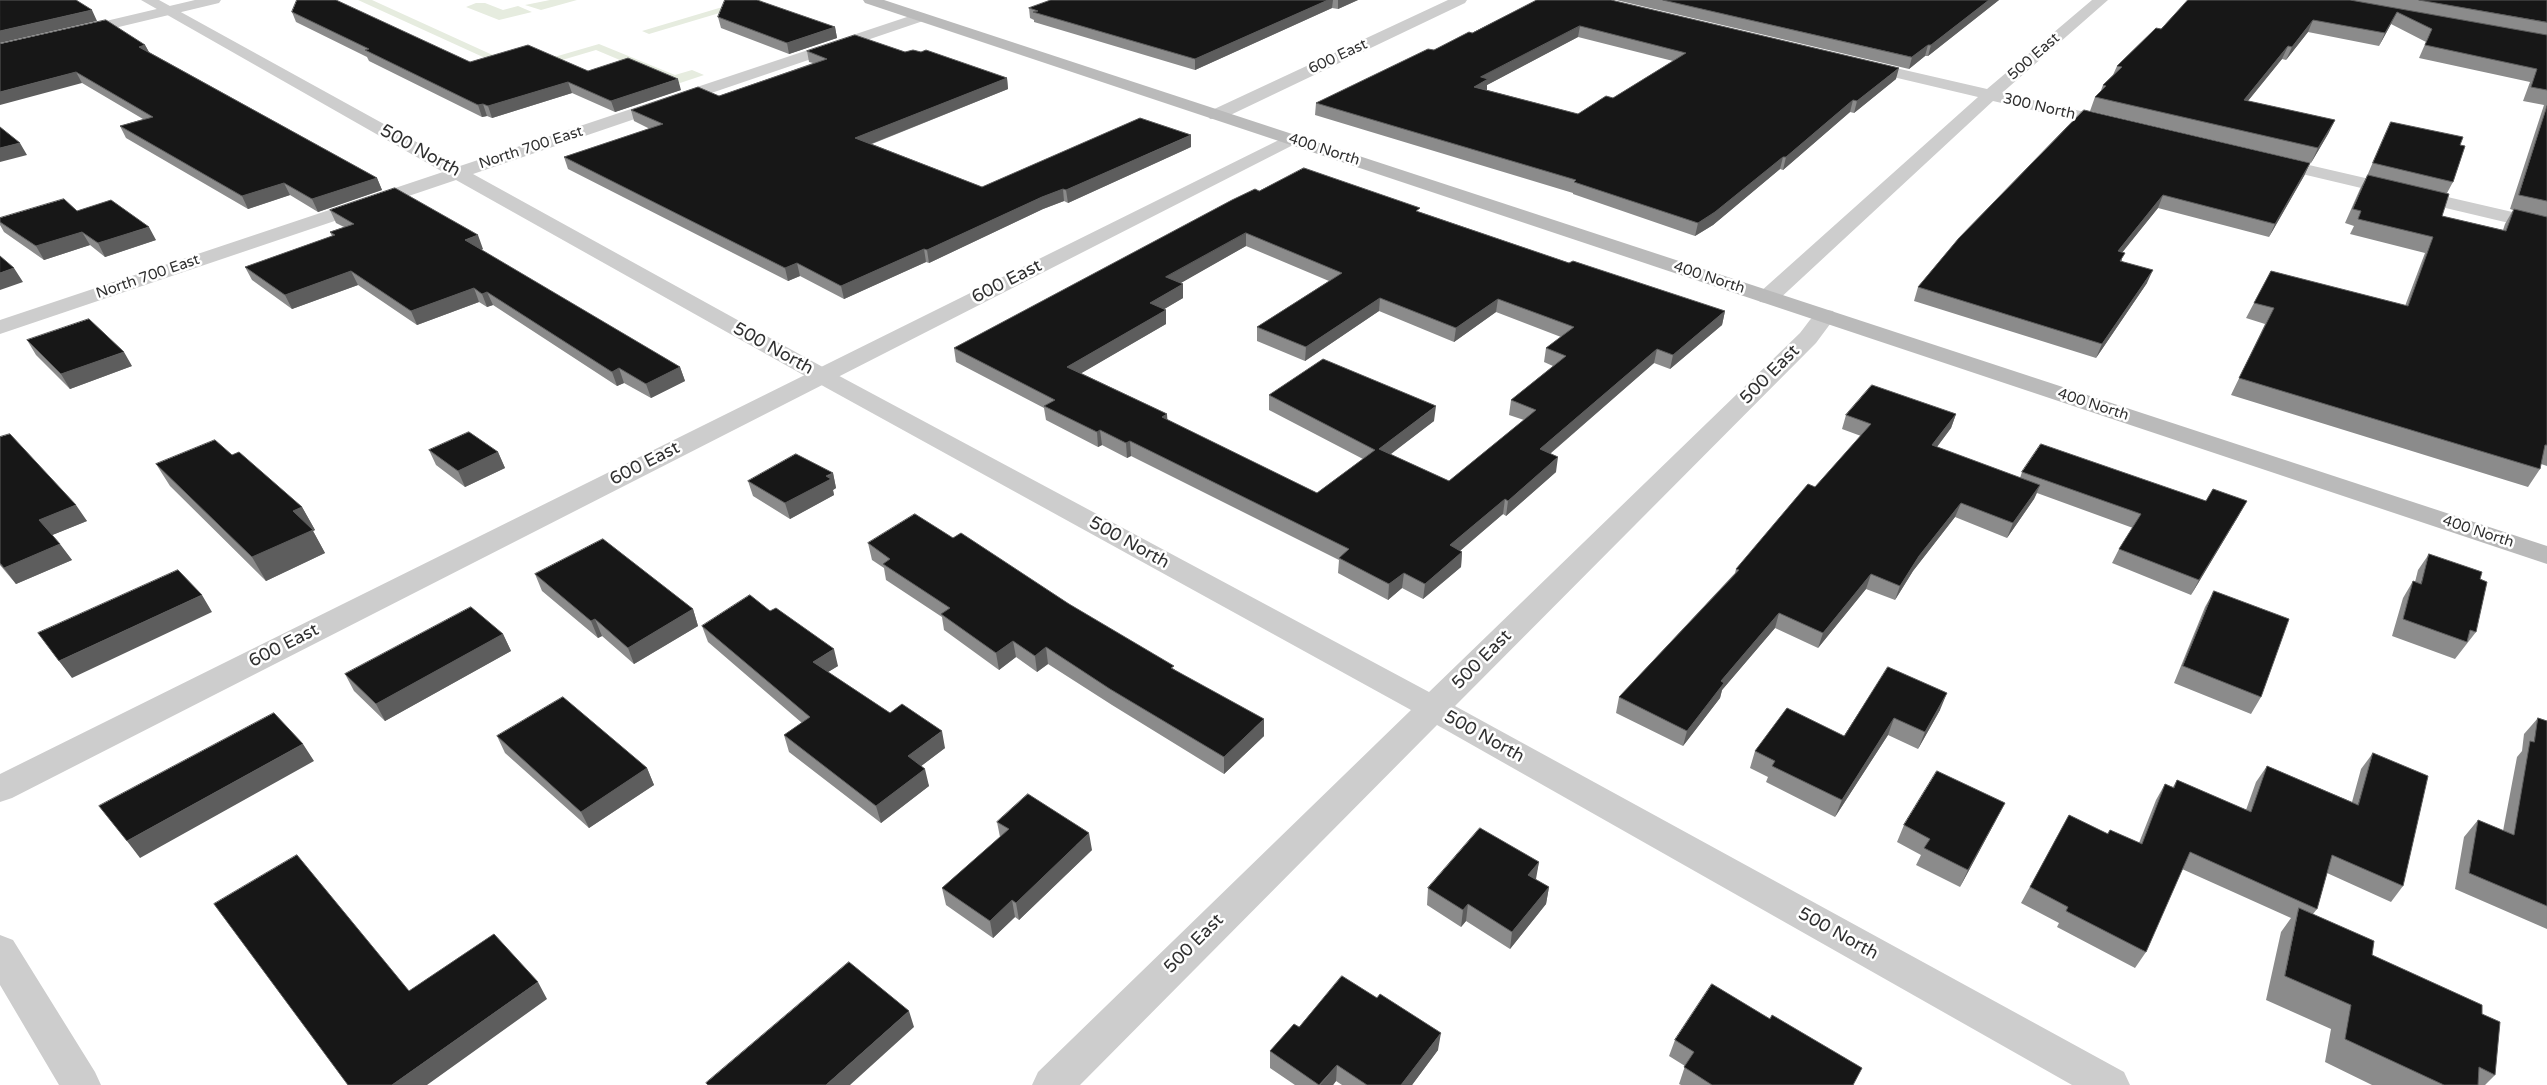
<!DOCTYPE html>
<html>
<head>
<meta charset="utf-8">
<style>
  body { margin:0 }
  canvas { display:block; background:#fff }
</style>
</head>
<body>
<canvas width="2547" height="1085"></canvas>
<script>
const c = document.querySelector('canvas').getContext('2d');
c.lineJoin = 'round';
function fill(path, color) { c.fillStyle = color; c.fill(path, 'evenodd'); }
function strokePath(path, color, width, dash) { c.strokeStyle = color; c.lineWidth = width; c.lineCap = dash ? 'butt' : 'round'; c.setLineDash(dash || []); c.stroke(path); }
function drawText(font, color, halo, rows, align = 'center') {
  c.font = font + ' "Varela Round",sans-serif'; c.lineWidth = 5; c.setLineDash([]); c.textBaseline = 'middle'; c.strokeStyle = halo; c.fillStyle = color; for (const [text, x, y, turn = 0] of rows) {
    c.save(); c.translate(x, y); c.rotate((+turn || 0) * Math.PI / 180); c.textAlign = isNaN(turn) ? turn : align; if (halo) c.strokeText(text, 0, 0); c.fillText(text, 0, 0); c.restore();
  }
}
const green = new Path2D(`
  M358 0H372L497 57 544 60 599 44 675 75 692 70 704 75 677 84 596 50 518 73Z
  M550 0H577L541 10 525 5Z
  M746 0H763L649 34 642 31Z
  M476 3H485L503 10 518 6 532 12 499 20 466 7Z`);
const minor = new Path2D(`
  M141 0H159L460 166 916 14H926L928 17 926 20 473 174 830 371 1429 692 1800 333C1810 321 1816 307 1833 311L1836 316 1816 343 1455 706 2124 1072 2130 1085H2072L1437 725 1080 1085H1032L1038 1072 1411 710 814 381 456 180 0 334V320L443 172Z
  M2092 0H2108L2002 93 2120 120 2123 124 2120 128 2114 129 1993 101 1776 302 1768 303 1760 302 1757 297 1760 292 1978 97 1855 68 1853 65 1855 62 1861 60 1987 89Z
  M2270 156 2547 220V232L2264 165 2261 161 2264 157Z
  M0 935 13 940 95 1072 101 1085H59L0 985Z`);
const tertiary = new Path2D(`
  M195 0H221L219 3 77 37 69 32 72 29Z
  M1448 0H1467L1465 3 1222 119H1210L1207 115 1210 111Z
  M1291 134 1297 135 1300 139 1297 143 12 798 0 802V774Z`);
const secondary = new Path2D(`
  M863 0H884L2547 546V564L865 3Z`);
const wall = new Path2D(`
  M1051 0H1358L1338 9 1332 8 1195 70 1034 22V20L1030 18 1029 8Z
  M1537 0 1896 79 1854 113 1850 112 1783 170 1780 169 1713 225 1695 236 1573 194V193L1315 115 1316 103 1472 33ZM1578 37 1673 61 1613 98 1578 114 1487 90V85Z
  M1616 0H1999L1928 56H1925L1909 69Z
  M2188 0H2547V466L2541 464 2540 469 2528 487 2231 395 2265 324 2246 318 2271 271 2405 306 2425 253 2350 234 2354 226 2345 223 2360 189 2367 176 2385 134 2391 122 2460 145 2453 182 2447 193 2442 216 2503 230 2505 224 2513 210 2510 209 2544 105 2523 101 2530 82 2419 58 2426 42 2391 24 2379 46 2308 32 2286 60 2282 59 2248 101 2335 120 2328 134 2311 163 2090 111 2095 97 2100 93 2103 85 2113 75 2117 66 2161 29Z
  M292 12 470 62 588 71 681 90 615 112 572 93 492 118 487 116 482 117 369 61 367 57 296 22Z
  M718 17 835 27 837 38 789 54 721 28Z
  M0 44 145 45 149 52 377 178 382 190 318 212 290 195 248 209 126 138 120 126 143 119 82 83Z
  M807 51 905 52 1007 78 1008 89 872 144 982 187 1191 147 1068 203 1064 201 1043 209 929 263 926 262 844 299 800 276 788 281 568 169 564 157 650 129 634 121 631 110 719 96 813 63 809 62Z
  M2310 163 2304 176 2269 237 2158 208 2122 252V261L2147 283 2096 358 1914 301 1918 287 1959 238Z
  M1259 191 1420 212 1569 263 1725 311 1722 325 1670 369 1654 363 1550 454 1556 472 1506 516 1503 514 1460 551 1462 552 1461 567 1423 599 1402 588 1388 600 1338 573 1339 560 1131 456 1127 458 1102 445 1098 447 1046 420 1044 408 956 362 954 348ZM1246 246 1329 281 1257 327V341L1305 361 1379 311 1454 342 1496 312 1561 337 1546 348 1544 362 1553 366 1511 400 1509 415 1524 420 1449 481 1390 454 1434 421 1269 395V410L1363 459 1317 493 1167 420V414L1081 373 1166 324 1164 309 1183 298V284L1180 283Z
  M330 210 483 249 481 250 680 367 685 381 651 398 624 383 617 386 493 305 487 307 479 302 417 325 358 285 292 309 252 280 245 267 332 236 330 232 344 227 336 223Z
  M77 211 156 240 105 257 90 245 44 260 4 232 0 225V218Z
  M27 340 132 366 70 389 36 355Z
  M1956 414 1951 428 1937 447 2020 478 2022 472 2239 515 2191 595 2112 563 2119 549 2133 528 2037 493 2034 499 2007 538 1955 517 1913 571 1895 600 1866 589 1818 648 1775 628 1722 690 1720 698 1683 746 1616 713 1619 697 1735 573 1736 569 1815 487 1861 436 1842 429 1846 415Z
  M0 437 87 521 52 535 72 560 16 584 0 565Z
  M429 450 498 452 505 468 465 487 436 465Z
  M232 455 302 507 315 530 313 531 325 553 266 581 170 486 156 464Z
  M833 473 836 488 833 490 834 495 790 519 753 496 748 481Z
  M953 538 1069 604 1174 669 1264 736 1224 774 1112 705 1048 664 1037 672 1016 657 999 670 944 630 942 617 886 580 884 568 872 560 868 543Z
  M2429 554 2480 579 2476 632 2455 659 2392 636 2403 598 2413 581 2415 582 2418 570Z
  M535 574 693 609 698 626 634 664 602 636 598 638 542 591Z
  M2214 591 2261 697 2251 714 2174 683 2205 607Z
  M770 611 838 666 828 672 890 713 945 748 921 766 929 786 881 823 789 752 784 735 802 723 708 642 702 626Z
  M503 634 511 651 385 721 354 691 345 674Z
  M1888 667 1940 710 1918 749 1888 735 1835 817 1766 782 1768 777 1750 768 1755 751 1844 736Z
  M2538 718 2547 721V929L2455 889 2464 837 2478 820 2503 831 2517 757 2522 751 2524 734Z
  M497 736 647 768 654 785 589 828 505 753Z
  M2373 753 2403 886 2391 902 2327 873 2317 909 2313 914 2372 955 2482 1014 2495 1075 2485 1085H2372L2325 1062 2331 1029 2266 1000 2281 932 2291 918 2182 869 2146 952 2135 968 2057 927 2059 923 2021 903 2069 815 2107 834 2110 830 2139 843 2156 800 2165 784 2173 787 2177 780 2246 810 2256 782 2267 766 2352 802 2361 769Z
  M1996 820 1960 887 1916 865 1921 855 1897 842 1904 825Z
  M997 822 1092 850 1019 920 1015 917 993 938 946 905 942 888 1000 837Z
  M1539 862 1535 879 1549 887 1546 904 1510 949 1466 921 1461 927 1427 905 1428 888Z
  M1299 1027 1438 1050 1412 1085H1342L1336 1081 1333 1085H1295L1270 1068V1051Z
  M1675 1040 1854 1085H1681L1679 1084 1685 1066 1669 1056Z`);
const shadedWall = new Path2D(`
  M1328 0H1333L1332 8 1195 70V59Z
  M1338 0H1358L1338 9Z
  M1989 0H1999L1928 56 1931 45Z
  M92 10 97 21 0 43V31Z
  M2397 12 2391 24 2379 46 2385 33Z
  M2313 20 2308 32 2286 60 2292 47Z
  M1580 26 1578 37 1487 85V90L1474 87 1481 77Z
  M835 27 837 38 789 54 787 43Z
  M145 45 151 56 139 47Z
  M1928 45 1925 56 1909 69 1912 57Z
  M2288 46 2282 59 2238 113 2244 100Z
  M1899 68 1896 79 1854 113 1857 101Z
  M76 72 82 83 0 105V92Z
  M1007 78 1008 89 858 149 855 138Z
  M678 79 681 90 615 112 611 101Z
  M568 82 572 93 492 118 488 106Z
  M1853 100 1850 112 1783 170 1786 157Z
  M483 104 487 116 482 117 478 105Z
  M2335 120 2328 134 2311 163 2318 148Z
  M1191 135V147L1068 203 1066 190Z
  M20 143 27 155 0 162V148Z
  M1783 157 1780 169 1713 225 1695 236 1698 223Z
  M2310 163 2304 176 2269 237 2275 224Z
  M377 178 382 190 318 212 312 199Z
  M284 183 290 195 248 209 242 196Z
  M1063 189 1064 201 1043 209 929 263 927 250 1042 197Z
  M2163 195 2158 208 2113 264 2118 251Z
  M149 227 156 240 105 257 98 243Z
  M82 232 90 245 44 260 36 246Z
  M1246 233V246L1167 291 1166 277Z
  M478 235 483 249 470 254 465 240Z
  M924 249 926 262 844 299 841 286Z
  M797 263 800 276 788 281 785 268Z
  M14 268 23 282 0 290V273Z
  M2153 270 2147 283 2096 358 2102 344Z
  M351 271 358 285 292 309 285 295Z
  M1183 284V298L1151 317 1150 303Z
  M474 288 479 302 417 325 411 311Z
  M487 292 493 305 487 307 482 294Z
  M1380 298 1379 311 1305 361 1306 347Z
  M1498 299 1496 312 1454 342 1456 328Z
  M1166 310V324L1068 381 1067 367Z
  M1725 311 1722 325 1670 369 1673 355Z
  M1657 349 1654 363 1538 464 1540 449Z
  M124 352 132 366 70 389 61 374Z
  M680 367 685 381 651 398 646 384Z
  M619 368 624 383 617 386 612 372Z
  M1436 406 1434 421 1378 464 1379 449Z
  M1167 414 1168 429 1162 417Z
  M1956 414 1951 428 1927 460 1932 445Z
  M1100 430 1102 445 1098 447 1097 432Z
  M1130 441 1131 456 1127 458 1126 443Z
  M498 452 505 468 465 487 458 471Z
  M1558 457 1556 472 1506 516 1508 501Z
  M833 473 836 488 833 490 834 495 790 519 785 503Z
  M2040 485 2034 499 2007 538 2013 523Z
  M1505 499 1503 514 1448 561 1450 545Z
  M2247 501 2239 515 2191 595 2199 580Z
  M1961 503 1955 517 1913 571 1895 600 1900 586 1919 556Z
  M76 505 87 521 50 536 39 520Z
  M302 507 315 530 313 531 325 553 266 581 252 557 293 511Z
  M60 544 72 560 16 584 4 568Z
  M1462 552 1461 567 1423 599 1425 584Z
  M1404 573 1402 588 1388 600 1389 584Z
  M1871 574 1866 589 1818 648 1823 633Z
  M202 595 212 612 72 678 59 661Z
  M693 609 698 626 634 664 628 648Z
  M1779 613 1775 628 1722 690 1720 698 1683 746 1687 731 1721 681Z
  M595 619 602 636 598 638 591 621Z
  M503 634 511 651 385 721 376 704Z
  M1013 641 1016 657 999 670 996 653Z
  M1046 647 1048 664 1037 672 1035 656Z
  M834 649 838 666 818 678 813 662Z
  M1947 693 1940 710 1918 749 1925 732Z
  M1894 718 1888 735 1835 817 1842 800Z
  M1264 719V736L1224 774V757Z
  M942 731 945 748 912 773 908 756Z
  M303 744 314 761 140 858 127 841Z
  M647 768 654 785 589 828 581 812Z
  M925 769 929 786 881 823 876 806Z
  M2005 803 1996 820 1960 887 1968 870Z
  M1089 833 1092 850 1019 920 1016 903Z
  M1539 862 1536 879 1525 892 1528 875Z
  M1549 887 1546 904 1510 949 1512 932Z
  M1012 900 1015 917 993 938 990 921Z
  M1468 904 1466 921 1461 927 1463 910Z
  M538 982 547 999 427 1085H392Z
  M909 1011 914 1027 850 1085H826Z
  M1441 1033 1438 1050 1412 1085H1401Z
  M1337 1065 1336 1081 1333 1085H1320Z`);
const building = new Path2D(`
  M0 0H76L92 10 0 31Z
  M297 0H336L470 62 528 45 588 71 628 58 678 79 611 101 568 82 488 106 483 104 478 105 365 50 369 49 292 12Z
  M725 0H757L835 27 787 43 718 17Z
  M1051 0H1328L1195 59 1033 12 1038 11 1029 8Z
  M1537 0H1611L1899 68 1857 101 1853 100 1786 157H1783L1715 212 1698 223 1574 182 1576 180 1316 103 1428 49 1434 50 1469 32 1472 33ZM1580 26 1686 53 1613 98 1606 96 1578 114 1474 87 1488 79 1481 77Z
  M1663 0H1989L1931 45H1928L1912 57Z
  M2188 0H2350L2547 35V90L2531 87 2537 69 2425 45 2432 29 2397 12 2385 33 2313 20 2292 47 2288 46 2244 100 2335 120 2318 148 2095 97 2106 86 2103 85 2122 67 2117 66 2156 28 2161 29Z
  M2419 0H2547V22Z
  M106 20 145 45 139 47 377 178 312 199 284 183 242 196 120 126 153 117 76 72 0 92V44Z
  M855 35 905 52 913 50 921 52 926 50 1007 78 855 138 982 187 1140 118 1191 135 1066 190 1063 189 1042 197 927 250 924 249 841 286 797 263 785 268 564 157 663 124 631 110 698 87 719 96 827 59 807 51Z
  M2547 106V201L2519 195Z
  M2084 110 2310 163 2275 224 2163 195 2118 251 2125 253 2120 261 2153 270 2102 344 1918 287 1959 238Z
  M2391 122 2463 137 2460 145 2465 146 2453 182 2373 163Z
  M0 127 20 143 0 148Z
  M1304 168 1420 208 1416 211 1569 263 1573 261 1725 311 1673 355 1657 349 1540 449 1558 457 1508 501 1505 499 1450 545 1462 552 1425 584 1404 573 1389 584 1339 558 1349 549 1130 441 1126 443 1100 430 1097 432 1044 406 1055 400 954 348 1232 200 1255 189 1259 191ZM1246 233 1342 273 1257 327 1306 347 1380 298 1456 328 1498 299 1574 327 1546 348 1566 356 1511 400 1536 410 1449 481 1379 449 1436 406 1323 359 1269 395 1375 450 1317 493 1162 417 1167 414 1067 367 1166 310 1150 303 1183 284 1166 277Z
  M2368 175 2449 194 2442 216 2506 231 2514 209 2547 217V445H2545L2540 469 2239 378 2274 308 2254 303 2271 271 2408 306 2433 237 2358 219 2361 211 2353 209Z
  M395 188 478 235 465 240 680 367 646 384 619 368 612 372 487 292 482 294 474 288 411 311 351 271 285 295 245 267 335 235 330 232 354 224 330 210Z
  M64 199 77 211 111 200 149 227 98 243 82 232 36 246 0 222V218Z
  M0 256 14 268 0 273Z
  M89 319 124 352 61 374 27 340Z
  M1872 385 1956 414 1932 445 2040 485 2013 523 1961 503 1919 556 1900 586 1871 574 1823 633 1779 613 1721 681 1724 683 1687 731 1619 697 1739 570 1736 569 1808 484 1815 487 1871 424 1846 415Z
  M469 432 498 452 458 471 429 450Z
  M10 434 76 505 39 520 60 544 4 568 0 563V437Z
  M215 440 232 455 239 452 302 507 293 511 313 530 252 557 156 464Z
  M2041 444 2206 501 2213 489 2247 501 2199 580 2119 549 2141 514 2022 472Z
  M796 454 833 473 826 476 831 479 785 503 748 481Z
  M915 514 953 538 961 533 1069 604 1174 666 1171 668 1264 719 1224 757 1110 689 1046 647 1035 656 1013 641 996 653 941 614 950 608 883 564 890 559 868 543Z
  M603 539 693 609 628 648 595 619 591 621 535 574Z
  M2429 554 2482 572 2480 579 2487 582 2476 632 2470 630 2467 642 2403 619 2413 581 2421 584Z
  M178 570 202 595 59 661 38 633Z
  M2214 591 2289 619 2261 697 2183 666Z
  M750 595 770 611 776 608 834 649 813 662 890 713 902 704 942 731 908 756 925 769 876 806 784 735 810 717 702 626Z
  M471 607 503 634 376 704 345 674Z
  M1888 667 1947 693 1925 732 1894 718 1842 800 1772 766 1775 761 1755 751 1787 708 1844 736Z
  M563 697 647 768 581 812 497 736Z
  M274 713 303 744 127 841 99 806Z
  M2538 718 2547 721V906L2469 873 2478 820 2514 835 2530 741 2534 742Z
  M2373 753 2428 776 2403 886 2332 855 2317 909 2190 852 2146 952 2066 911 2068 907 2030 887 2069 815 2108 834 2110 830 2142 844 2165 784 2174 788 2177 780 2251 812 2267 766 2358 805Z
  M1937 771 2005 803 1968 870 1924 848 1930 839 1904 825Z
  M1028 794 1089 833 1016 903 1012 900 990 921 942 888 1009 829 997 822Z
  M1480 828 1539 862 1528 875 1549 887 1512 932 1468 904 1463 910 1428 888Z
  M297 855 409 991 494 934 538 982 392 1085H348L214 904Z
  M2299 908 2374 941 2372 955 2482 1005V1014L2500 1022 2495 1075 2479 1067 2478 1085H2444L2345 1039 2351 1005 2285 976Z
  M849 962 909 1011 826 1085H708L706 1083Z
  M1342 976 1377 998 1380 994 1441 1033 1401 1085H1367L1337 1065 1319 1085 1270 1051 1294 1024 1299 1027Z
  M1712 984 1770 1019 1772 1015 1862 1068 1853 1085H1712L1684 1067 1694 1052 1675 1040Z`);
const farStreetnames = [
  ["600 East",1338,57,-25],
  ["500 East",2034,57,-41],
  ["300 North",2039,107,13],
  ["North 700 East",531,148,-18],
  ["400 North",1324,150,18],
  ["North 700 East",148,277,-19],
  ["400 North",1709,278,18],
  ["400 North",2093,405,18],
  ["400 North",2478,532,18]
];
const streetNames = [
  ["500 North",420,151,29],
  ["600 East",1007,282,-27],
  ["500 North",773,349,29],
  ["500 East",1770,375,-45],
  ["600 East",645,464,-27],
  ["500 North",1129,543,29],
  ["600 East",284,646,-27],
  ["500 East",1482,660,-45],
  ["500 North",1484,737,29],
  ["500 North",1838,934,29],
  ["500 East",1194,944,-45]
];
fill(green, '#e6ecdf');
fill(minor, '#cdcdcd');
fill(tertiary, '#cdcdcd');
fill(secondary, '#bababa');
fill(wall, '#8b8b8b');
fill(shadedWall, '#5d5d5d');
fill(building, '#171717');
strokePath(building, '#5d5d5d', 1);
drawText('15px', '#303030', '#fff', farStreetnames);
drawText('18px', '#303030', '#fff', streetNames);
</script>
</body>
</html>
